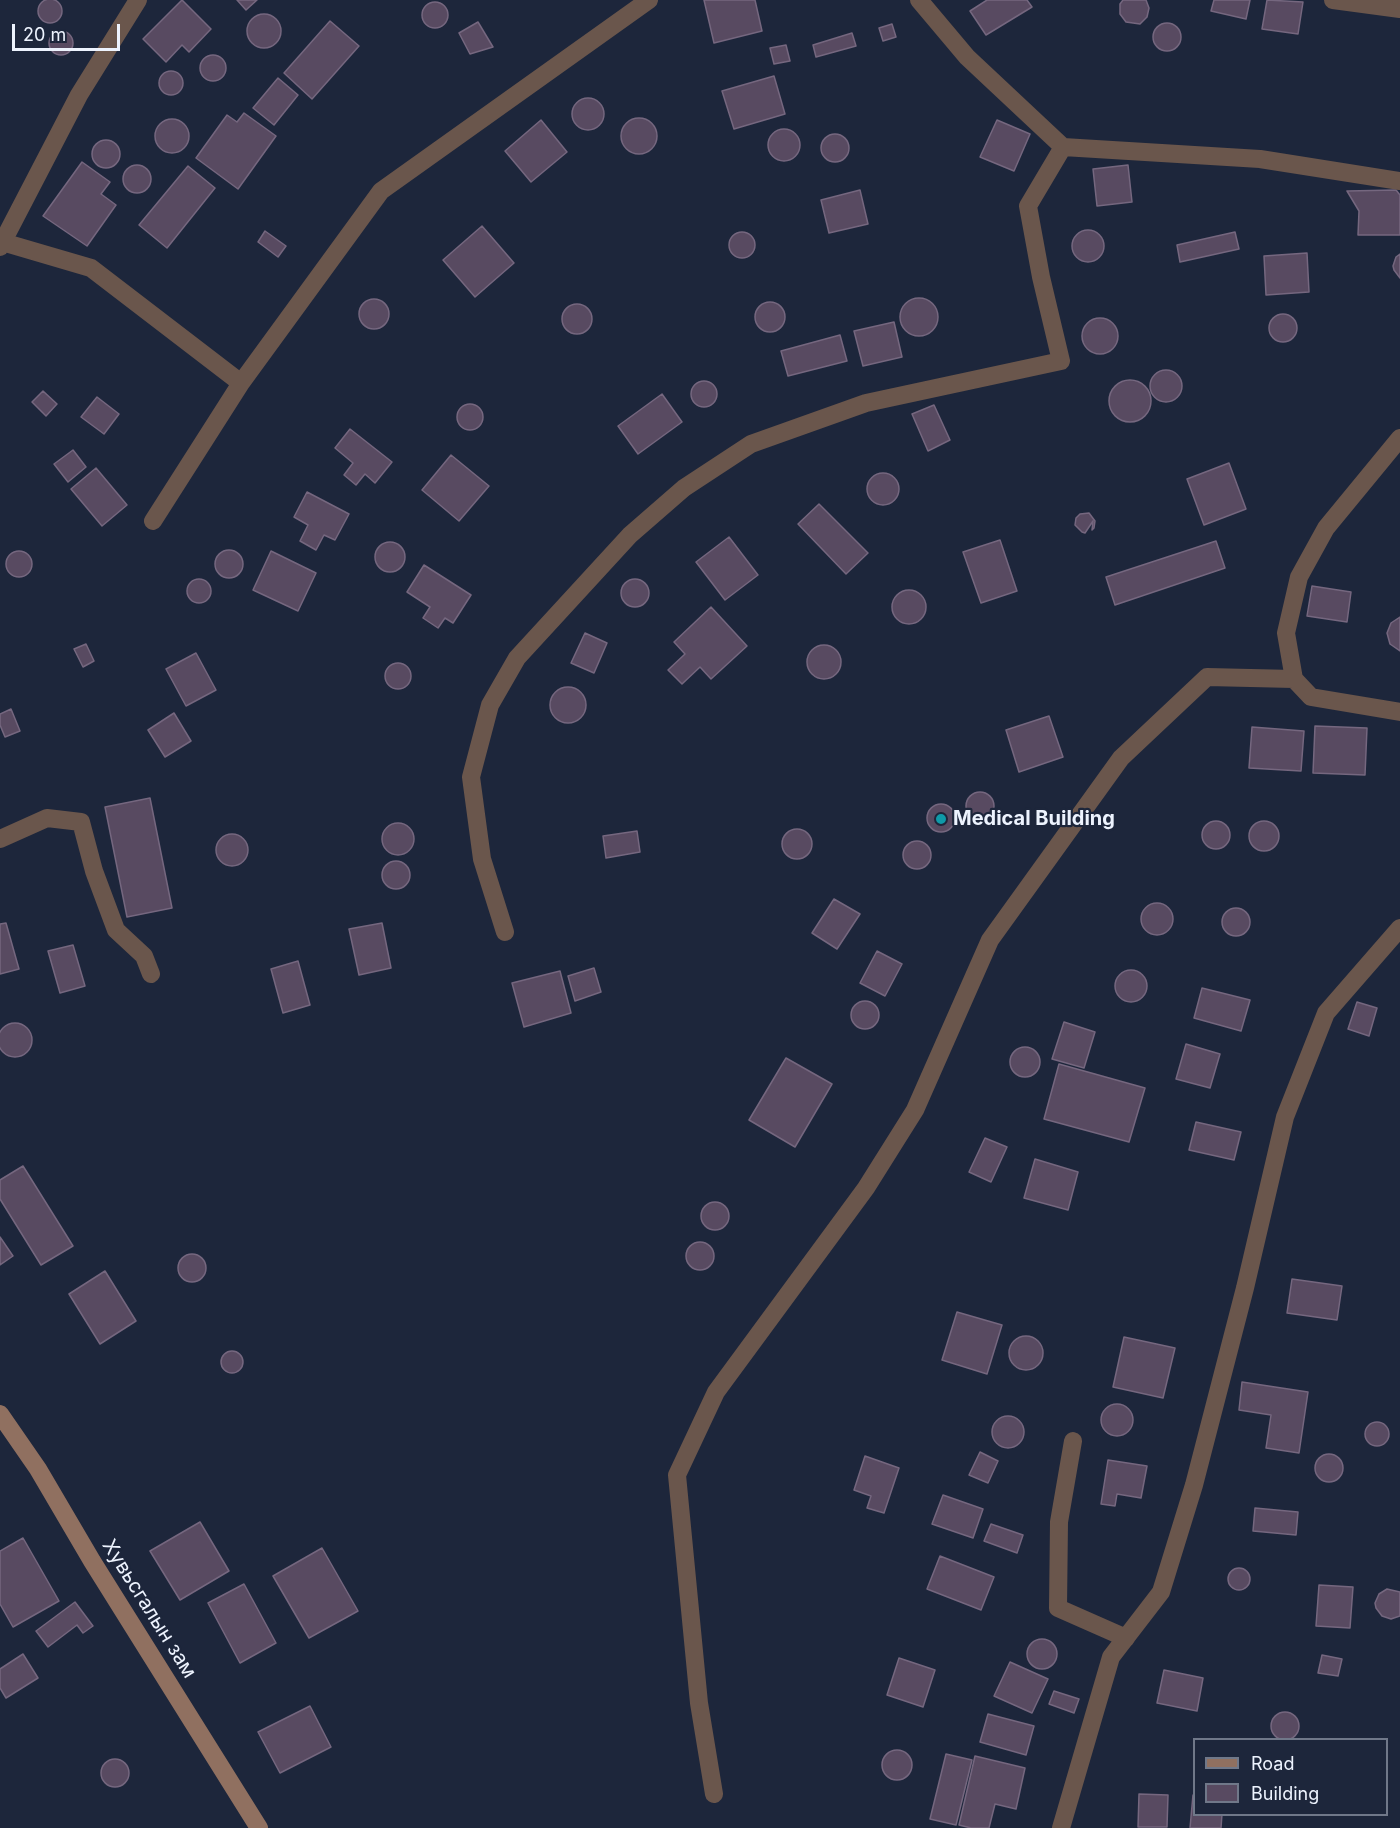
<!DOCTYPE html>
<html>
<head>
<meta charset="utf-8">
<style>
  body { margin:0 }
  #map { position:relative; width:1400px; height:1828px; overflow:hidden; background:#1d263b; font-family:Inter,sans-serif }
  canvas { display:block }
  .legend { position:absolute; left:1193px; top:1738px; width:195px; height:78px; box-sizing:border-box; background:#1d263b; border:2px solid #707889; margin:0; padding:8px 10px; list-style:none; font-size:18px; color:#edf3fe }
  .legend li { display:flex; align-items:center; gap:12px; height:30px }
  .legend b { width:30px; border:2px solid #707889 }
  .scale { position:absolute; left:12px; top:24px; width:108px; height:27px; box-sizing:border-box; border:3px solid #edf3fe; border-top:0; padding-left:8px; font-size:18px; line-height:21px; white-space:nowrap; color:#edf3fe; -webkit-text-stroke:4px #1d263b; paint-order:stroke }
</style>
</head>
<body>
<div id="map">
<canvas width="1400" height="1828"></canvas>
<ul class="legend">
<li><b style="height:8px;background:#907060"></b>Road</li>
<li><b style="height:16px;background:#584a61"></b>Building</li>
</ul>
<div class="scale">20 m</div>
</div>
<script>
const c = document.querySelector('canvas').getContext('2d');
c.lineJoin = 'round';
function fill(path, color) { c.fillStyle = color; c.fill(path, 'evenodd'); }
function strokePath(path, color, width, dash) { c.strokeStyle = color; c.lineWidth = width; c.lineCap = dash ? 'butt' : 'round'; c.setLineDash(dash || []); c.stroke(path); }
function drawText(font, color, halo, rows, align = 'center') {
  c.font = font + ' Inter,sans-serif'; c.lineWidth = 4.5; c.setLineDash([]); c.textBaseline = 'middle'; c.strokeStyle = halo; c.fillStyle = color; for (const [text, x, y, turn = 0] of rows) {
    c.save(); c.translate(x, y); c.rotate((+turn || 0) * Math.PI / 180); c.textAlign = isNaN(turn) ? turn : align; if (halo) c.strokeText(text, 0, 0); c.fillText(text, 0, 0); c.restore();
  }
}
const building = new Path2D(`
  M38 11a12 12 0 1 1 24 0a12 12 0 1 1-24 0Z
  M182 0 211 29 189 52 182 45 166 62 143 39Z
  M237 0H257L246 10Z
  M704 0H755L762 31 714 43Z
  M987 0H1027L1032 7 986 35 970 11Z
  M1123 0H1146L1149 8 1147 17 1140 24 1126 22 1120 14V4Z
  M1214 0H1250L1246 19 1211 11Z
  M1267 0 1303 2 1298 34 1262 29Z
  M422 15a13 13 0 1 1 26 0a13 13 0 1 1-26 0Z
  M247 31a17 17 0 1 1 34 0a17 17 0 1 1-34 0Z
  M330 21 359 46 312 99 284 73Z
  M478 22 493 47 470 54 459 33Z
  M1153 37a14 14 0 1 1 28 0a14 14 0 1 1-28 0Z
  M892 24 896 37 883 41 879 28Z
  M49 43a12 12 0 1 1 24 0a12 12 0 1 1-24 0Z
  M852 33 856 46 816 57 813 45Z
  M786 45 790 61 774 64 770 48Z
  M200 68a13 13 0 1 1 26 0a13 13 0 1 1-26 0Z
  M159 83a12 12 0 1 1 24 0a12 12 0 1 1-24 0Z
  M774 76 785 114 734 129 722 91Z
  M278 78 298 95 274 125 253 108Z
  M572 114a16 16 0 1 1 32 0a16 16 0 1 1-32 0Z
  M244 113 276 136 238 189 196 158 227 115 237 122Z
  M621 136a18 18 0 1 1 36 0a18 18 0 1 1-36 0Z
  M155 136a17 17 0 1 1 34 0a17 17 0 1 1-34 0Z
  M541 120 567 152 531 182 505 151Z
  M997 120 1030 134 1014 171 980 157Z
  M768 145a16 16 0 1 1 32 0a16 16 0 1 1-32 0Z
  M821 148a14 14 0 1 1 28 0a14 14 0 1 1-28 0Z
  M92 154a14 14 0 1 1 28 0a14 14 0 1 1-28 0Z
  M82 162 110 182 101 194 116 205 87 246 43 216Z
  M1128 165 1132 202 1097 206 1093 169Z
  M123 179a14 14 0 1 1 28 0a14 14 0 1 1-28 0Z
  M188 166 215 188 167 248 139 225Z
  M860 190 868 224 829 233 821 200Z
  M1396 190 1400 195V235H1358L1359 211 1347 191Z
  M482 226 514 263 475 297 443 260Z
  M1072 246a16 16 0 1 1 32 0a16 16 0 1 1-32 0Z
  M265 231 286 246 278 257 258 242Z
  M1235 232 1239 249 1180 262 1177 245Z
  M729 245a13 13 0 1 1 26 0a13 13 0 1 1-26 0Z
  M1307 253 1309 292 1266 295 1264 256Z
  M1400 254V278L1394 270 1393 266 1396 257Z
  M900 317a19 19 0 1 1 38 0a19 19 0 1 1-38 0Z
  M359 314a15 15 0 1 1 30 0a15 15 0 1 1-30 0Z
  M755 317a15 15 0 1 1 30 0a15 15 0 1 1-30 0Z
  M562 319a15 15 0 1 1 30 0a15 15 0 1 1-30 0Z
  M1269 328a14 14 0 1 1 28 0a14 14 0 1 1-28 0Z
  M1082 336a18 18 0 1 1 36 0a18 18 0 1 1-36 0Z
  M894 322 902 357 863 366 854 331Z
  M840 335 847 361 788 376 781 351Z
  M1150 386a16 16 0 1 1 32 0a16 16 0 1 1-32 0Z
  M1109 401a21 21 0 1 1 42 0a21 21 0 1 1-42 0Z
  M691 394a13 13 0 1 1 26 0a13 13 0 1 1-26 0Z
  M43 391 57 404 46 416 32 402Z
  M662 394 682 422 638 454 618 426Z
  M97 397 119 414 104 434 81 417Z
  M457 417a13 13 0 1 1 26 0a13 13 0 1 1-26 0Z
  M934 405 950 440 928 451 912 414Z
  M350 429 392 462 375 483 365 474 356 485 344 475 353 463 335 448Z
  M73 450 86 467 68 482 54 464Z
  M451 455 489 486 459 521 422 490Z
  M1229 463 1246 509 1204 525 1187 479Z
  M96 468 127 505 102 526 71 489Z
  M867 489a16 16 0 1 1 32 0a16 16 0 1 1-32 0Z
  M307 492 349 514 335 540 324 535 316 550 300 541 308 525 294 517Z
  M819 504 868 553 846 574 798 524Z
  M1089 513 1095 521 1094 528 1092 530 1093 521 1085 533 1082 532 1075 525 1076 518 1080 514Z
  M729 537 758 575 725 600 696 562Z
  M1000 540 1017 591 981 603 963 552Z
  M1216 541 1225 568 1115 605 1106 577Z
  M375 557a15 15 0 1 1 30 0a15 15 0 1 1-30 0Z
  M215 564a14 14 0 1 1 28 0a14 14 0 1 1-28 0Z
  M6 564a13 13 0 1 1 26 0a13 13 0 1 1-26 0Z
  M271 551 316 573 298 611 253 590Z
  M424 565 471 595 453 623 445 618 438 628 423 618 430 607 407 592Z
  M187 591a12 12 0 1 1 24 0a12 12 0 1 1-24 0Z
  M621 593a14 14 0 1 1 28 0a14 14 0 1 1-28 0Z
  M1312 586 1351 592 1347 622 1307 616Z
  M892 607a17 17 0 1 1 34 0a17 17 0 1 1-34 0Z
  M711 607 747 646 711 679 700 667 682 684 668 670 685 654 674 642Z
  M1400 617V651L1390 644 1387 633 1391 623Z
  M585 633 607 643 594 673 571 663Z
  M86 644 94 661 83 667 74 649Z
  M807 662a17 17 0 1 1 34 0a17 17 0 1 1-34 0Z
  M196 653 216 690 186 706 166 669Z
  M385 676a13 13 0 1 1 26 0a13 13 0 1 1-26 0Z
  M550 705a18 18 0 1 1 36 0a18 18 0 1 1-36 0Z
  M11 709 20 731 5 737 0 725V714Z
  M174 713 191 741 165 757 148 730Z
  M1049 716 1063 757 1019 772 1006 730Z
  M1315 726 1367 728 1365 775 1313 773Z
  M1252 727 1304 731 1301 771 1249 768Z
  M966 806a14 14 0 1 1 28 0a14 14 0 1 1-28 0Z
  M150 798 172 908 127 917 105 807Z
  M927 818a14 14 0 1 1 28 0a14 14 0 1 1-28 0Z
  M1202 835a14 14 0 1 1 28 0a14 14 0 1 1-28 0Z
  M1249 836a15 15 0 1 1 30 0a15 15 0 1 1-30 0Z
  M382 839a16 16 0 1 1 32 0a16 16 0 1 1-32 0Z
  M782 844a15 15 0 1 1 30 0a15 15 0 1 1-30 0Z
  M637 831 640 852 606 858 603 836Z
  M216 850a16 16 0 1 1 32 0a16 16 0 1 1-32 0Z
  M903 855a14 14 0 1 1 28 0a14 14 0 1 1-28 0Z
  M382 875a14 14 0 1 1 28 0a14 14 0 1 1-28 0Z
  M834 899 860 914 837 949 812 933Z
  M1141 919a16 16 0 1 1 32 0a16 16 0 1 1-32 0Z
  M1222 922a14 14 0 1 1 28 0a14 14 0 1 1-28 0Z
  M6 923 19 969 0 974V924Z
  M382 923 391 968 359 975 349 929Z
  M73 945 85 986 60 993 48 951Z
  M877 951 902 964 885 996 860 983Z
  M298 961 310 1005 283 1013 271 969Z
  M594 968 601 992 575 1001 568 976Z
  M1115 986a16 16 0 1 1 32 0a16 16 0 1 1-32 0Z
  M560 971 571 1013 524 1027 512 983Z
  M1202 988 1250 1000 1241 1031 1194 1018Z
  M851 1015a14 14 0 1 1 28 0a14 14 0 1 1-28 0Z
  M1357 1002 1377 1008 1369 1036 1348 1029Z
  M1064 1022 1095 1032 1084 1068 1052 1059Z
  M-2 1040a17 17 0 1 1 34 0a17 17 0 1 1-34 0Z
  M1186 1044 1220 1054 1210 1088 1176 1079Z
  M1010 1062a15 15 0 1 1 30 0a15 15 0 1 1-30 0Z
  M786 1058 832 1084 795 1147 749 1120Z
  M1059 1064 1145 1088 1129 1142 1044 1119Z
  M1196 1122 1241 1132 1234 1160 1189 1150Z
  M985 1138 1007 1147 991 1182 969 1172Z
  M1035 1159 1078 1172 1068 1210 1024 1198Z
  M23 1166 73 1246 41 1265 0 1199V1180Z
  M701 1216a14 14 0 1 1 28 0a14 14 0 1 1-28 0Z
  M0 1237 13 1256 0 1265Z
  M686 1256a14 14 0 1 1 28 0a14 14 0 1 1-28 0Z
  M178 1268a14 14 0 1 1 28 0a14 14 0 1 1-28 0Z
  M105 1271 136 1321 100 1344 69 1294Z
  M1292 1279 1342 1286 1337 1320 1287 1313Z
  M957 1312 1002 1325 987 1374 942 1360Z
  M1009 1353a17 17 0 1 1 34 0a17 17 0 1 1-34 0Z
  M1124 1337 1175 1348 1163 1398 1113 1387Z
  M221 1362a11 11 0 1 1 22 0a11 11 0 1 1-22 0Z
  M1242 1382 1308 1392 1299 1453 1266 1448 1271 1415 1239 1410Z
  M1101 1420a16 16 0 1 1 32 0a16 16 0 1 1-32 0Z
  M992 1432a16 16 0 1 1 32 0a16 16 0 1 1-32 0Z
  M1365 1434a12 12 0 1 1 24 0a12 12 0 1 1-24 0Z
  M980 1452 998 1461 988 1483 969 1475Z
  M1315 1468a14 14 0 1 1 28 0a14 14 0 1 1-28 0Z
  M865 1456 899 1468 884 1513 867 1508 871 1496 854 1490Z
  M1108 1460 1147 1466 1141 1498 1117 1494 1115 1506 1101 1504Z
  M943 1495 983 1509 973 1538 932 1524Z
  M1255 1508 1298 1512 1296 1535 1253 1531Z
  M200 1522 229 1571 180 1600 150 1551Z
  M991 1524 1023 1535 1017 1553 984 1541Z
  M23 1538 59 1601 13 1627 0 1604V1551Z
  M322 1548 358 1611 309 1638 273 1576Z
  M940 1556 994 1577 981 1610 927 1589Z
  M1228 1579a11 11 0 1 1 22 0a11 11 0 1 1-22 0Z
  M244 1584 276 1643 240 1663 208 1603Z
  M1319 1585 1353 1587 1350 1628 1316 1626Z
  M1387 1589 1400 1592V1616L1391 1619 1382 1616 1376 1608 1375 1603 1379 1594Z
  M75 1602 93 1626 83 1633 77 1625 48 1647 36 1631Z
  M1027 1654a15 15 0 1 1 30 0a15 15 0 1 1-30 0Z
  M23 1654 38 1678 6 1698 0 1688V1669Z
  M1322 1655 1342 1659 1338 1676 1318 1673Z
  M899 1658 935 1670 923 1707 887 1695Z
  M1010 1662 1048 1679 1032 1713 994 1696Z
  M1164 1670 1203 1678 1197 1711 1157 1703Z
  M1054 1691 1079 1699 1074 1713 1049 1704Z
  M310 1706 331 1747 280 1773 258 1732Z
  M1271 1726a14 14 0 1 1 28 0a14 14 0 1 1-28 0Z
  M988 1714 1034 1726 1026 1755 980 1742Z
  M882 1765a15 15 0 1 1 30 0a15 15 0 1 1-30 0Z
  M946 1754 972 1760 956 1825 930 1819Z
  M975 1756 1025 1768 1016 1809 995 1804 989 1828H971L959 1825Z
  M101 1773a14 14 0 1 1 28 0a14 14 0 1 1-28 0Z
  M1139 1794 1168 1795 1167 1827H1138Z
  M1193 1795H1194V1814H1222L1221 1828H1190Z`);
const service = new Path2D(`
  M1333 0 1400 9`);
const minor = new Path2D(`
  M919 0 967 57 1063 147 1260 159 1400 181
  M2 242 91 268 241 383
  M0 247 79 95 138 0
  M1400 438 1326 528 1299 577 1286 633 1294 679 1311 697 1400 712
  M153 521 241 383 381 191 649 0
  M0 839 47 818 81 822 94 871 116 930 144 956 151 974
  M505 932 482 859 471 777 490 705 517 658 630 535 684 488 751 444 866 403 1061 361 1041 277 1028 206 1063 147
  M1073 1441 1059 1522 1058 1608 1126 1638
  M714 1794 699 1703 677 1475 716 1392 866 1188 915 1110 990 940 1121 758 1207 677 1294 679
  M1061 1828 1111 1657 1161 1592 1194 1485 1245 1288 1285 1117 1326 1013 1400 928`);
const secondary = new Path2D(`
  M0 1414 38 1469 92 1561 259 1828`);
const markers = [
  [941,819,6,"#0f9aa8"]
];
const poiNames = [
  ["Medical Building",953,819]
];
const streetNames = [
  ["Хувьсгалын зам",149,1609,58]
];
fill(building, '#584a61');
strokePath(building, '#75677f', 1.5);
strokePath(service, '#6a564c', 18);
strokePath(minor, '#6a564c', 18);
strokePath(secondary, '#907060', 18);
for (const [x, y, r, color] of markers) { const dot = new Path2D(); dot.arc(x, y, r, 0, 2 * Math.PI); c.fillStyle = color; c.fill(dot); strokePath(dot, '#1d263b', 2); }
drawText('bold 20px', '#edf3fe', '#1d263b', poiNames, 'left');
drawText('20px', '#edf3fe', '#1d263b', streetNames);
</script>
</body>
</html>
